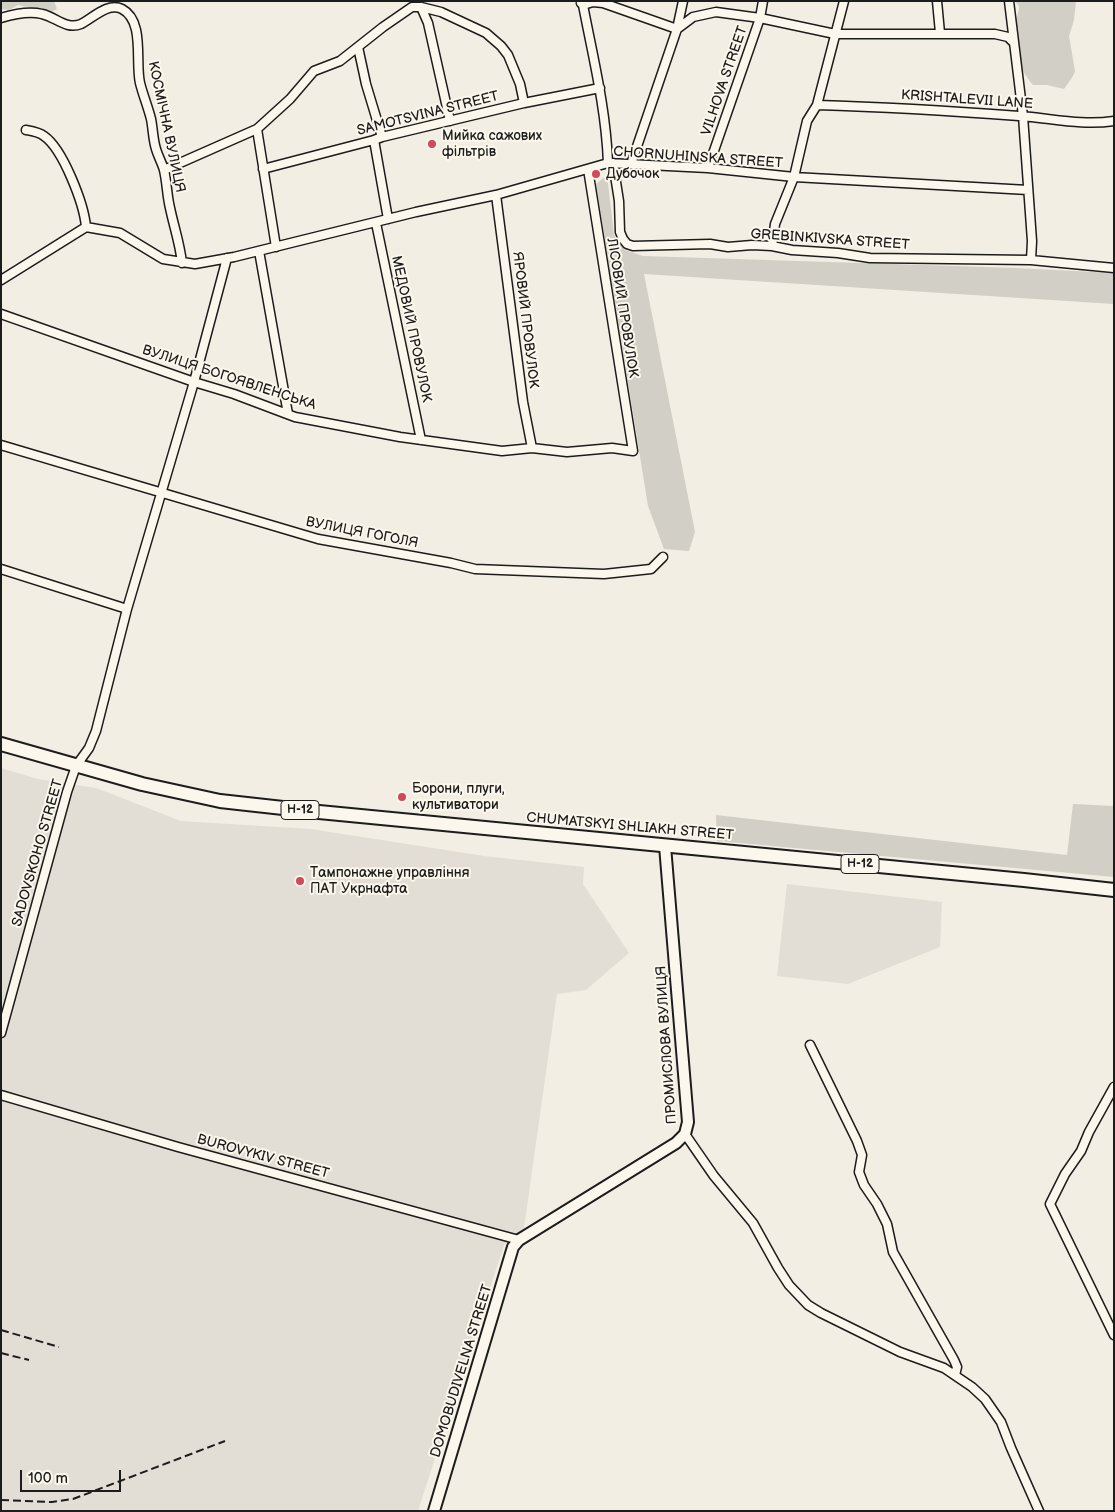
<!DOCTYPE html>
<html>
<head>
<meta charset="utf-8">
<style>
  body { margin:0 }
  #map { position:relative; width:1115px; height:1512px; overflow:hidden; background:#f2eee4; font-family:"Balsamiq Sans",sans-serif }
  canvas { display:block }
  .frame { position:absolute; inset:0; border:2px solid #1c1c1c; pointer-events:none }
  .scale { position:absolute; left:20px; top:1470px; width:101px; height:22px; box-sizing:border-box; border:2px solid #1c1c1c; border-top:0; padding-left:6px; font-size:15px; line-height:18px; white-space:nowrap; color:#1c1c1c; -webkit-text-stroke:4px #fbf7ec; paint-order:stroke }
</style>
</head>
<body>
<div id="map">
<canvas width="1115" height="1512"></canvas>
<div class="frame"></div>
<div class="scale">100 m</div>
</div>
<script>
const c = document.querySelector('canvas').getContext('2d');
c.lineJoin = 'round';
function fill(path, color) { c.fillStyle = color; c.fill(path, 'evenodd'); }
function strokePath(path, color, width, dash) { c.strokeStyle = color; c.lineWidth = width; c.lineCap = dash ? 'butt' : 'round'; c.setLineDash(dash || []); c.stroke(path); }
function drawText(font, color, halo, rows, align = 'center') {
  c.font = font + ' "Balsamiq Sans",sans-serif'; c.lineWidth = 4; c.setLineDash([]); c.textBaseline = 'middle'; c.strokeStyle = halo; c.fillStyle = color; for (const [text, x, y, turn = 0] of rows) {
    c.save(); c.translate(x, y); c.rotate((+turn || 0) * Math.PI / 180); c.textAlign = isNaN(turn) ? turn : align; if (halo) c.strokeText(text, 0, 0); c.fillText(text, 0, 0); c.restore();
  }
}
const built = new Path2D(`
  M1 768 38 779 96 788 181 821 311 829 484 856 584 867 583 884 629 953 586 990 557 994 524 1228 504 1245 418 1511H1Z
  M787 884 942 902 940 947 848 984 777 976Z`);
const green = new Path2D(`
  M1 1H54L57 9 51 12 18 5 9 10 1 9Z
  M1015 1H1076L1074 20 1069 36 1075 71 1073 76 1064 89 1047 85H1033C1027 79 1024 70 1017 65L1014 27 1019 9V6Z
  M607 175 614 235 625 250 643 256 1016 268 1114 273V304L644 274 695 532 689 551 664 549 648 506 596 184Z
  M1073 804 1114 806V877L717 841 716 815 1067 855Z`);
const minor = new Path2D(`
  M937 1 940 33
  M1009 1 1023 116 1032 241 1031 260
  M581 3 583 5C593 57 606 109 608 163
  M583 5 593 2 603 3 677 29 693 17 716 12 760 18 835 34H995L1008 37 1013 42
  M421 7 428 23 450 121
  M1 18C14 14 30 11 42 14 56 17 66 30 81 24 93 18 108 2 122 9 145 21 135 62 140 83 143 95 148 107 151 119 153 129 153 140 156 149 158 156 162 163 164 170 167 183 167 196 170 208 174 227 180 244 182 263
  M358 47 366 84 382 137
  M817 105C885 107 952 111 1019 116 1051 118 1081 126 1114 121
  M257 129 276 247
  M26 130C32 131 39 132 44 136 63 149 84 204 86 227
  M374 140 388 219
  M613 163 619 201 620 232 623 239 627 244 633 246 710 244 728 247 752 245 772 246 792 250 838 253 870 258 1031 260 1114 268
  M631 164 677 29 683 1
  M708 168 760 18 763 1
  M263 169 374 140 382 137 524 103 600 88
  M164 170 257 129 290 99 314 71 340 61 383 27 412 7H421L441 12 486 33 501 46 508 55 520 84 524 103
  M496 195 523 402 532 448
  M376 223 421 440
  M772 246 775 224 794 177 807 121 817 105 844 1
  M259 251 288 414
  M1 280 86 227 120 233 163 259 195 264 234 257 416 212 496 195 608 163 708 168 794 177 1028 190
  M1 314 194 382 234 394 295 417 400 437 502 451 532 448 567 452 612 448 633 451 588 169
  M1 445 318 539 451 563 475 569 604 574 651 569 663 557
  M1 569 127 609
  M1 1033 67 792 76 766 89 748 96 731 127 609 194 382 227 258
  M810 1045 857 1141 862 1155 859 1172 864 1185 877 1204 887 1224 893 1252 954 1360 957 1367 955 1375
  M1114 1087 1089 1132 1081 1151 1065 1174 1050 1204 1114 1335
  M1 1095 178 1147 519 1240
  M685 1134 714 1176 753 1223 778 1268 789 1285 808 1305 821 1313 900 1352 944 1368 972 1387 985 1399 1001 1422 1011 1448 1039 1511`);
const tertiary = new Path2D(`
  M434 1511 513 1247 519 1240 676 1143 685 1134 688 1122 665 846`);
const primary = new Path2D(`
  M1 744 142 784 220 801 319 812 1024 880 1114 890`);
const rail = new Path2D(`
  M1 1330 59 1347
  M1 1353 29 1360
  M1 1500 52 1502 73 1499 225 1441`);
const markers = [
  [432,144,5,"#d1495b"],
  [596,174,5,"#d1495b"],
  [402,797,5,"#d1495b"],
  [300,881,5,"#d1495b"]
];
const shields = [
  [300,810,38],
  [860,864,38]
];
const shieldNames = [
  ["Н-12",300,810],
  ["Н-12",860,864]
];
const streetNames = [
  ["VILHOVA STREET",725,81,-71],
  ["KRISHTALEVII LANE",967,100,4],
  ["SAMOTSVINA STREET",428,114,-14],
  ["КОСМІЧНА ВУЛИЦЯ",166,127,78],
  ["CHORNUHINSKA STREET",698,158,4],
  ["GREBINKIVSKA STREET",830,240,4],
  ["ЛІСОВИЙ ПРОВУЛОК",622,308,81],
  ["ЯРОВИЙ ПРОВУЛОК",525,320,83],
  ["МЕДОВИЙ ПРОВУЛОК",411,329,78],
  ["ВУЛИЦЯ БОГОЯВЛЕНСЬКА",229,378,18],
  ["ВУЛИЦЯ ГОГОЛЯ",362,533,11],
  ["CHUMATSKYI SHLIAKH STREET",630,827,5],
  ["SADOVSKOHO STREET",38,853,-74],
  ["ПРОМИСЛОВА ВУЛИЦЯ",667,1045,-94],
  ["BUROVYKIV STREET",263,1157,15],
  ["DOMOBUDIVELNA STREET",462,1371,-73]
];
const poiNames = [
  ["Мийка сажових",442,136],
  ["фільтрів",442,152],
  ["Дубочок",606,174],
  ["Борони, плуги,",412,789],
  ["культиватори",412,805],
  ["Тампонажне управління",310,873],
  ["ПАТ Укрнафта",310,889]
];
fill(built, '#e2ded5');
fill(green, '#d2cfc6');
strokePath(minor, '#1c1c1c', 11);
strokePath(tertiary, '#1c1c1c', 14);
strokePath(primary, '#1c1c1c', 16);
strokePath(minor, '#fbf7ec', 8);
strokePath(tertiary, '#fbf7ec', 10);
strokePath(primary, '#fbf7ec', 12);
strokePath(rail, '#1c1c1c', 2, [8, 4]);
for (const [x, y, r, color] of markers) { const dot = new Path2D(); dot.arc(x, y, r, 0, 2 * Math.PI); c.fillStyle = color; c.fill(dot); strokePath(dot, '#fbf7ec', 2); }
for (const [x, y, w] of shields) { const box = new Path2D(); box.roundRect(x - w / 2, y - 9.5, w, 19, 4); c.fillStyle = '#fbf7ec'; c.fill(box); strokePath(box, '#1c1c1c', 1); }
drawText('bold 12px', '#1c1c1c', null, shieldNames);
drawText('14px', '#1c1c1c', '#fbf7ec', streetNames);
drawText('14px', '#1c1c1c', '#fbf7ec', poiNames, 'left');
</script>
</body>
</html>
